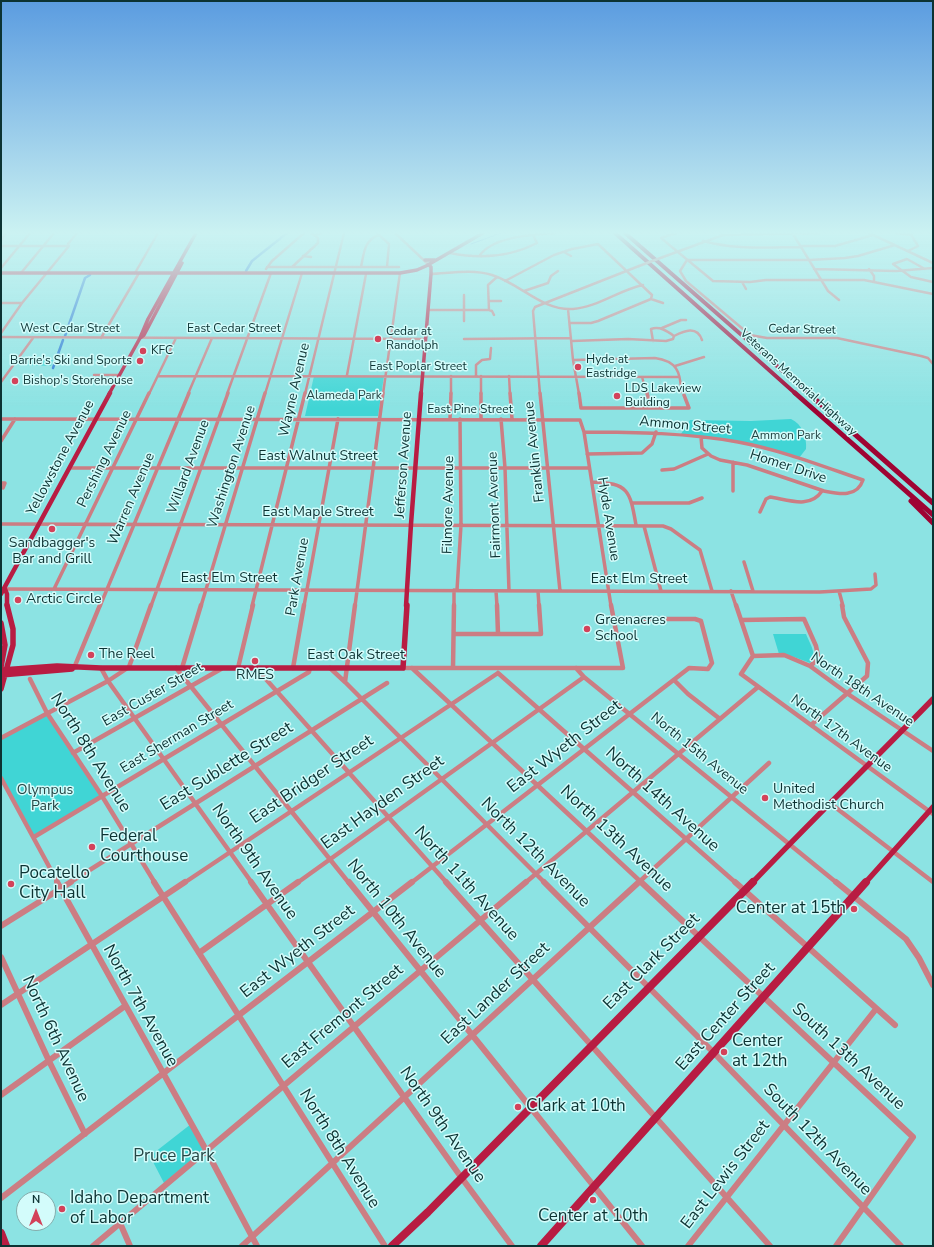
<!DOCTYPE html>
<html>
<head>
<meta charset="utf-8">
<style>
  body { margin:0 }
  #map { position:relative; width:934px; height:1247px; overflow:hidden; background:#8ce3e3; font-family:"Nunito Sans",sans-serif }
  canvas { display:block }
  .frame { position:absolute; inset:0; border:2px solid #0c3333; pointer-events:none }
  .north { position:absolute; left:16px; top:1191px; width:40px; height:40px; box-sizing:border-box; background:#d3fcfb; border:1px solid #83acab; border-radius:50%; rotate:0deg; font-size:11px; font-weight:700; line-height:16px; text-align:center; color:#0c3333 }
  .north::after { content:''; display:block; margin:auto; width:14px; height:18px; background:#d3425a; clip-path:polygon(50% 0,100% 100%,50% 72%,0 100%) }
</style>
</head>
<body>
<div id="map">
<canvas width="934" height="1247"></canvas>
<div class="frame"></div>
<div class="north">N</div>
</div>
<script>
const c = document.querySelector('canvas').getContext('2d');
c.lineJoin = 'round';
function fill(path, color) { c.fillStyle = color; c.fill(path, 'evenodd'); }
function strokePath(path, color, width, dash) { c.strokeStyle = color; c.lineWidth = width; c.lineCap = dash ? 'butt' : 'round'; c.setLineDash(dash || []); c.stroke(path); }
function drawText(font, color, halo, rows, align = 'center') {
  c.font = font + ' "Nunito Sans",sans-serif'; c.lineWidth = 3; c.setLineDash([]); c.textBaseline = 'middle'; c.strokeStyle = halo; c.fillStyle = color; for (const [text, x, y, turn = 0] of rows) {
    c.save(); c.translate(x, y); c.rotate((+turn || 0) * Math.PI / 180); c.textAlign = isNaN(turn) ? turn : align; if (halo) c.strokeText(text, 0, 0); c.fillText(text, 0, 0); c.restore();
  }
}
const green = new Path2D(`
  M20 360H53L51 366 17 365Z
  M314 376H384L378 416H305Z
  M791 419C802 424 807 437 806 449L799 458 738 442 681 434 690 420 751 421Z
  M773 634H806C810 644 818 655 810 663L794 657 779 654Z
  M47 713 102 796 34 837 1 778V738Z
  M191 1124 206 1150 165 1185 150 1156Z`);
const stream = new Path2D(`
  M471 244 501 233`);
const canal = new Path2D(`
  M246 271 252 261 287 233
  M65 336 85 278 90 275
  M53 368 63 340`);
const minorFar3 = new Path2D(`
  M377 233 389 244 387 267
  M395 233 429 265
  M869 233 933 263
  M896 233 912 235
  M793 234 828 291 839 300
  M315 235 321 233
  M661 238 713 281 750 282 766 280H864L933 294
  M661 238 676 233
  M1 240 6 233
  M703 241C735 250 768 247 801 247
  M895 245 858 256 845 258 809 260H687L680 271 686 281 750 335 767 338H837L921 356 928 358 933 364
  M1 246H69
  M800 246H835L873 235
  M908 251 918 246 910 233
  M564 252 571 256
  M450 253C480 259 510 257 537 243L533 235
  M480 255C494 236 533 235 555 233
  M303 256 311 257
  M663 257 723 235 819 233
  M267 267H399
  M292 267 318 243V238L311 233
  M361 267C364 253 364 240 379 235
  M1 268 30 233
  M266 269 272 261 304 233
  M814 269 896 271 933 268
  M869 269 874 276V281
  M925 269 907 259 893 264 911 277 933 282
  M21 273 54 233
  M135 273 158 233
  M431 274C451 273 473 269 492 275 521 284 542 311 573 309 598 307 619 290 643 285
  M505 281 554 255 572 249 598 244 652 295 651 299
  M742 282 746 289
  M524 291 548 283 551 276 558 271
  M464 295V321
  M651 299 663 303
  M489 301H501
  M1 303H22
  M568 309 573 360 579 394
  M428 310H489
  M489 310 488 285 497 277
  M489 310 492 311 494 315
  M570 323H591L598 321 651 299
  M662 328 681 320H686
  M1 333 22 303 69 246 68 244 77 233
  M1 337 425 339
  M101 338 139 273
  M464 339 571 338
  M572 341 628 339 666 341 673 339 674 336
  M653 341 651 329C660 326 667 331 674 336 684 331 697 325 702 340
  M573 360 655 358C676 361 681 371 681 392
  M675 366 704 357
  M94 375H120
  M347 375 366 274
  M158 376 678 377
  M476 376V365L482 360 490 359 491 348
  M481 376V394
  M509 376 510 394
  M642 377 647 394
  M1 382 33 338
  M149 394 176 338
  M188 394 212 338
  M227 394 271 273
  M265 394 302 273
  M305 394 344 233
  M383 394 400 273
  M451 394V376
  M540 394 533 311 535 307 639 266`);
const minorFar2 = new Path2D(`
  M481 393V419
  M510 393 512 419
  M540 393 560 591
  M579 393 581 408H689L684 395
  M647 393 651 408
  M1 419 580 420 584 432 611 606
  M450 419 451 393
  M501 419 505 468 509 591
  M584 432C635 432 688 433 738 442 781 450 822 466 863 480 857 498 839 494 824 491L747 465 720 460 711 456 702 448 701 437
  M1 441 15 419
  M587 454 642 453 652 444 656 432
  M733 462V491
  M70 468H589
  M662 470 674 469 708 454
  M592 482C629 483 630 491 636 525
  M1 483H5L3 488
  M632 503H689L702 498
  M760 512 766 499 770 497C789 500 810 509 822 491
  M1 524 663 526 671 529 700 550 712 591
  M644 526 661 591
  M744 562 753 591
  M5 589 820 592 871 589 876 585 875 574
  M54 589 149 393
  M457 590 461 525 460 419
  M496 591 497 606
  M538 591 539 606
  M731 591 736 606
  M839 591 843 606
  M100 606 189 393
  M151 606 228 393
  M201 606 265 393
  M252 606 305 393
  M304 606 338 419
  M355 606 383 393
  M454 606V590`);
const minorFar1 = new Path2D(`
  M355 605 345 682 545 883
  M497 605 498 634
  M736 605 753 656 741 674 933 814
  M741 620 804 619 816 646 818 656 816 661 810 666
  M454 634H541L539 605
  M753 656 784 655 810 666 851 696 933 751
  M74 668 100 605
  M101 668 108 681 252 883
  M176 668 349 883
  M182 668 201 605
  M238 668 253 605
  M256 668 447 883
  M293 668 304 605
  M330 668 345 682
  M403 668H623L611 605
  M412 668 642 883
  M453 668 454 605
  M576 668 584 677 837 883
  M498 673 736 883
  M30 679 47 713 102 796 155 883
  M674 680 688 694 720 719
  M811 725 867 676 868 663 844 617 842 605
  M1 738 108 681 129 667 151 605
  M73 753 221 669
  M1 778 58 883
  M831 804 933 882
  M34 837 309 672 310 668
  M69 883 387 683
  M184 883 498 673
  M297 883 584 677
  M411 883 689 668 708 669 712 663 701 621 695 619H614
  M525 883 758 687
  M638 883 769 763`);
const minor = new Path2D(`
  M57 882 206 1150 257 1246
  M154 882 385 1246
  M251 882 461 1177 512 1246
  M349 882 642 1246
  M446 882 770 1246
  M544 882 714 1053 901 1246
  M641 882 913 1137 836 1246
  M735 882 895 1025
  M836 882 906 939 919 958 933 985
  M1 926 71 882
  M199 953 298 882
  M1 957 49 1061 85 1134
  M1 1005 185 882
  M1 1095 125 1006
  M1 1198 412 882
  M120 1223 130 1246
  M93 1246 526 882
  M242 1246 639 882
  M688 1246 876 1009`);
const majorFar3 = new Path2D(`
  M425 260H435
  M1 273H400L417 270 426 266 483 233
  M140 338 144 335 182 263
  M109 394 140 338 148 319 196 233
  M421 394 431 274V267L429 265`);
const majorFar2 = new Path2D(`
  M5 589 7 594V606
  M1 594 110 393
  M406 606 411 524 421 393`);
const majorFar1 = new Path2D(`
  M1 623 5 645 1 667
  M1 670 57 666 101 668H403L407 605
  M1 675 72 669
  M1 689 13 645V629L7 605
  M752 883C811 821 873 761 933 699
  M865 883 933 807`);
const major = new Path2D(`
  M1 1233 6 1246
  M392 1246 428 1212 753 882
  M541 1246 866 882`);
const highwayFar1 = new Path2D(`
  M615 233 796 394
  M625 233 809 394`);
const highway = new Path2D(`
  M795 393 933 515
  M808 393 933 503
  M911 501 933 523`);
const minorBridge = new Path2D(`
  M639 266 663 257`);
const markers = [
  [378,339,4,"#d3425a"],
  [143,351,4,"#d3425a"],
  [140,361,4,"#d3425a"],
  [578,367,4,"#d3425a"],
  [15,381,4,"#d3425a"],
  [617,396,4,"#d3425a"],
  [52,529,4,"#d3425a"],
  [18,600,4,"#d3425a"],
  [587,629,4,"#d3425a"],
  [91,655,4,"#d3425a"],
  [255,661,4,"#d3425a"],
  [765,798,4,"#d3425a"],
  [92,847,4,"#d3425a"],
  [11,884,4,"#d3425a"],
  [854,909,4,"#d3425a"],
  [724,1052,4,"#d3425a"],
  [518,1107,4,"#d3425a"],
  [593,1200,4,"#d3425a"],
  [62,1209,4,"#d3425a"]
];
const farStreetnames = [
  ["West Cedar Street",70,329],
  ["East Cedar Street",234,329],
  ["Cedar Street",802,330,1],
  ["East Poplar Street",418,367],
  ["Veterans Memorial Highway",798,383,42],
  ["East Pine Street",470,410]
];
const farPoinames = [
  ["Cedar at",386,332],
  ["Randolph",386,346],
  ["KFC",151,351],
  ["Hyde at",586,360],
  ["Eastridge",586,374],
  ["Barrie's Ski and Sports",132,361,"right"],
  ["Bishop's Storehouse",23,381],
  ["LDS Lakeview",625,389],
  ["Building",625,403]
];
const farParknames = [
  ["Alameda Park",344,396],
  ["Ammon Park",786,436]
];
const streetNames = [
  ["Wayne Avenue",295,390,-77],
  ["Ammon Street",685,426,5],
  ["Franklin Avenue",535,452,-96],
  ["East Walnut Street",318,457],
  ["Yellowstone Avenue",61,458,-62],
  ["Pershing Avenue",105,459,-64],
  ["Jefferson Avenue",404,465,-86],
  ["Willard Avenue",189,467,-70],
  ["Washington Avenue",232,467,-72],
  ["Homer Drive",788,467,18],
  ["Warren Avenue",132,499,-67],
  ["Filmore Avenue",449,505,-89],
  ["Fairmont Avenue",495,505,-92],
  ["East Maple Street",318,513],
  ["Hyde Avenue",608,519,81],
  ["Park Avenue",298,577,-80],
  ["East Elm Street",229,579],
  ["East Elm Street",639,580],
  ["East Oak Street",356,656],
  ["North 18th Avenue",862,690,34],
  ["East Custer Street",153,695,-30],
  ["North 17th Avenue",841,734,36],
  ["East Sherman Street",177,737,-31],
  ["North 15th Avenue",699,754,39]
];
const poiNames = [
  ["Sandbagger's",52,544,"center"],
  ["Bar and Grill",52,560,"center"],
  ["Arctic Circle",26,600],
  ["Greenacres",595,621],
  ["School",595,637],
  ["The Reel",99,655],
  ["RMES",255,676,"center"],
  ["United",773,790],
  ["Methodist Church",773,806]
];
const parkNames = [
  ["Olympus",45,791],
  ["Park",45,807]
];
const nearStreetnames = [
  ["East Wyeth Street",565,747,-38],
  ["North 8th Avenue",90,753,58],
  ["East Sublette Street",227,767,-32],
  ["East Bridger Street",312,780,-34],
  ["North 14th Avenue",662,800,42],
  ["East Hayden Street",383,803,-36],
  ["North 13th Avenue",616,839,43],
  ["North 12th Avenue",535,853,45],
  ["North 9th Avenue",254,862,55],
  ["North 11th Avenue",466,884,48],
  ["North 10th Avenue",396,919,51],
  ["East Wyeth Street",298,952,-38],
  ["East Clark Street",652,962,-45],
  ["East Lander Street",496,994,-43],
  ["North 7th Avenue",140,1006,61],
  ["East Fremont Street",343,1017,-40],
  ["East Center Street",726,1017,-48],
  ["North 6th Avenue",55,1039,65],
  ["South 13th Avenue",848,1057,43],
  ["North 9th Avenue",442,1125,55],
  ["South 12th Avenue",817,1140,46],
  ["North 8th Avenue",339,1149,58],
  ["East Lewis Street",726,1175,-52]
];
const nearPoinames = [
  ["Federal",100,837],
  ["Courthouse",100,857],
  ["Pocatello",19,874],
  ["City Hall",19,894],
  ["Center at 15th",846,909,"right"],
  ["Center",732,1042],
  ["at 12th",732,1062],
  ["Clark at 10th",526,1107],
  ["Idaho Department",70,1199],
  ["of Labor",70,1219],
  ["Center at 10th",593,1217,"center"]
];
const nearParknames = [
  ["Pruce Park",174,1157]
];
fill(green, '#40d5d5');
strokePath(stream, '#2777d3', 1);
strokePath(canal, '#2777d3', 2.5);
strokePath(minorFar3, '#cc7d83', 2.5);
strokePath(minorFar2, '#cc7d83', 3.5);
strokePath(minorFar1, '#cc7d83', 4.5);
strokePath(minor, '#cc7d83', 6);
strokePath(majorFar3, '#b81c42', 3.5);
strokePath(majorFar2, '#b81c42', 4.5);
strokePath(majorFar1, '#b81c42', 5.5);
strokePath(major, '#b81c42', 8);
strokePath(highwayFar1, '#9f0333', 4);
strokePath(highway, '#9f0333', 5);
strokePath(minorBridge, '#cc7d83', 2.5);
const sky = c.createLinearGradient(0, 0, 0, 408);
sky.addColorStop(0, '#5b9ce0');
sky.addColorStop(0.57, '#cbf2f2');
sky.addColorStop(1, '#cbf2f200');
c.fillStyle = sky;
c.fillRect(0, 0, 934, 408);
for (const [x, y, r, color] of markers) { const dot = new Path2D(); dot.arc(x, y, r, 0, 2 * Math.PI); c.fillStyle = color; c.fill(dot); strokePath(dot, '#d3fcfb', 1.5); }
drawText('12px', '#0c3333', '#d3fcfb', farStreetnames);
drawText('12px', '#0c3333', '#d3fcfb', farPoinames, 'left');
drawText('12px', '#254645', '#d3fcfb', farParknames);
drawText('14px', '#0c3333', '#d3fcfb', streetNames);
drawText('14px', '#0c3333', '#d3fcfb', poiNames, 'left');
drawText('14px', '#254645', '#d3fcfb', parkNames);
drawText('17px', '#0c3333', '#d3fcfb', nearStreetnames);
drawText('17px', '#0c3333', '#d3fcfb', nearPoinames, 'left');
drawText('17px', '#254645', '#d3fcfb', nearParknames);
</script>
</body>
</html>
